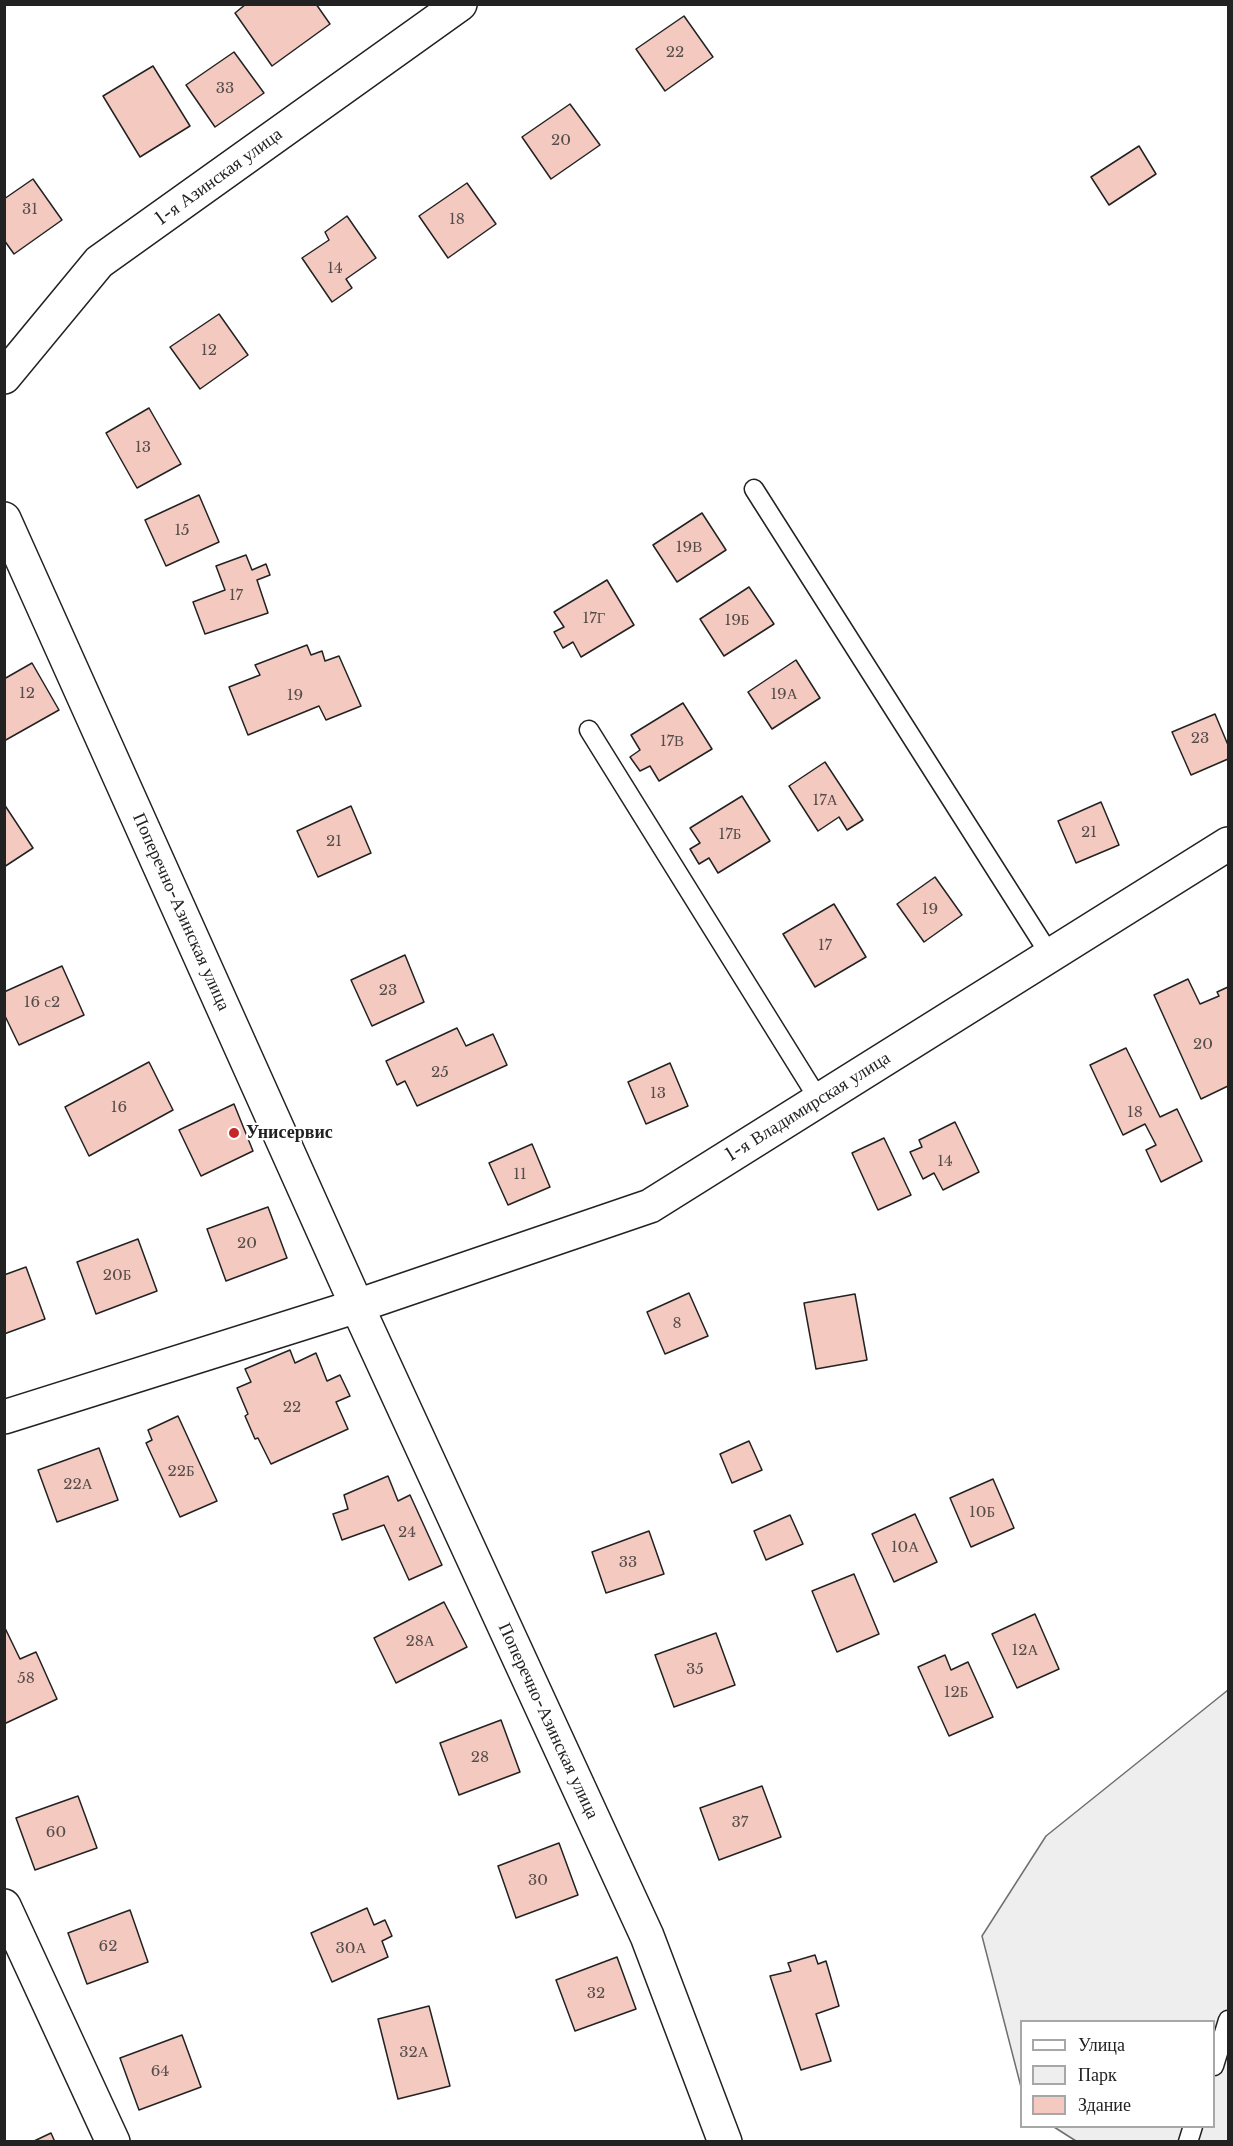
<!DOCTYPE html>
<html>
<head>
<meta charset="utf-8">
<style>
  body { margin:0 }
  #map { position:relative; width:1233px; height:2146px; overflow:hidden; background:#fff; font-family:"Libre Baskerville",serif }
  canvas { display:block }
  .frame { position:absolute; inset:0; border:6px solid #222; pointer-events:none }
  .legend { position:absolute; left:1020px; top:2020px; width:195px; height:108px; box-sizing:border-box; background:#fff; border:2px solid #a7a7a7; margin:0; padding:8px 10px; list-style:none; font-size:18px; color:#222 }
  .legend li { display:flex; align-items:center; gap:12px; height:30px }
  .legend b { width:30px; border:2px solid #a7a7a7 }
</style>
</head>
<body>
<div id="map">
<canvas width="1233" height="2146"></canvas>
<div class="frame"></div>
<ul class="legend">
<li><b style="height:8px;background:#fff"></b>Улица</li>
<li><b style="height:16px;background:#eee"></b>Парк</li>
<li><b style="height:16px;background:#f3c9c0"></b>Здание</li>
</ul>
</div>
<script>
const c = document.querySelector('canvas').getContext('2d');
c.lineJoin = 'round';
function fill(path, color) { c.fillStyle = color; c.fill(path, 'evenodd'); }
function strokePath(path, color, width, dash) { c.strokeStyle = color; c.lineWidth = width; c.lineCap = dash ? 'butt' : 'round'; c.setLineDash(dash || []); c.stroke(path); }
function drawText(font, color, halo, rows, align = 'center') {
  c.font = font + ' "Libre Baskerville",serif'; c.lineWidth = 4.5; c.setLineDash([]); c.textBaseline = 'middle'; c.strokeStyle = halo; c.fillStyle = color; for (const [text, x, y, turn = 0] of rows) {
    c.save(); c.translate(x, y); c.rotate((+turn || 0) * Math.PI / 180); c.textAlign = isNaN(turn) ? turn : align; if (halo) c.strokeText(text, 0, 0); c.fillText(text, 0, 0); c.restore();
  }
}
const green = new Path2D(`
  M1228 1690V2141H1076L1054 2127 1214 2126V2022H1022L1021 2087 982 1936 1046 1836Z`);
const building = new Path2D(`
  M246 4H316L330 24 272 66 235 13Z
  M684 16 713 57 665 91 636 49Z
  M234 52 264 93 215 127 186 85Z
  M153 66 190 126 140 157 103 96Z
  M570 104 600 145 551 179 522 137Z
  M1139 146 1156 174 1109 205 1091 177Z
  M33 179 62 220 14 254 4 240V199Z
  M467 183 496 224 448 258 419 216Z
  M347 216 376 258 346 279 352 288 332 302 302 258 329 240 325 232Z
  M219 314 248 355 200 389 170 347Z
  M149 408 181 464 137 488 106 433Z
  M199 495 219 542 166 566 145 520Z
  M702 513 726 550 677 582 653 545Z
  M246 555 252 570 266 564 270 575 257 580 268 613 205 634 193 602 225 590 216 566Z
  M607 580 634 625 581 657 573 642 563 648 554 632 564 627 554 612Z
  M749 587 774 624 724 656 700 619Z
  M307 645 311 655 322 651 325 661 339 656 361 706 326 720 319 706 248 735 229 687 260 675 255 665Z
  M796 660 820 698 772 729 748 692Z
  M32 663 59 710 4 741V679Z
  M683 703 712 749 659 781 650 766 640 771 630 757 640 750 631 735Z
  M1215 714 1228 745V759L1191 775 1172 732Z
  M825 762 863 820 847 830 839 817 818 831 789 786Z
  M742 796 770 841 718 873 709 858 699 864 690 849 700 843 690 828Z
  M1101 802 1119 845 1076 863 1058 821Z
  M4 804 33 848 4 867Z
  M351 806 371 853 318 877 297 831Z
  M935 877 962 915 924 942 897 904Z
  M834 904 866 957 815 987 783 934Z
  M405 955 424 1002 372 1026 351 980Z
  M62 966 84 1015 19 1045 4 1014V992Z
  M1188 979 1200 1004 1219 996 1217 992 1228 987V1086L1201 1099 1154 995Z
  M457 1028 466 1046 493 1034 507 1065 417 1106 405 1081 397 1085 386 1061Z
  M1126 1048 1160 1117 1177 1109 1202 1161 1161 1182 1146 1150 1156 1145 1145 1124 1123 1135 1090 1065Z
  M149 1062 173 1110 89 1156 65 1107Z
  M670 1063 688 1106 646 1124 628 1082Z
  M234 1104 253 1151 201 1176 179 1130Z
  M955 1122 979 1172 943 1190 934 1173 923 1179 910 1152 922 1147 919 1140Z
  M884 1138 911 1195 878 1210 852 1153Z
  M532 1144 550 1187 508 1205 489 1163Z
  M268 1207 287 1258 226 1281 207 1229Z
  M138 1239 157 1291 96 1314 77 1262Z
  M26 1267 45 1319 4 1334V1275Z
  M689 1293 708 1336 665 1354 647 1312Z
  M855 1294 867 1360 816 1369 804 1303Z
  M290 1350 295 1363 316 1353 327 1381 340 1375 350 1396 336 1402 348 1429 271 1464 258 1438 255 1439 245 1416 248 1414 237 1388 251 1382 245 1369Z
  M178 1416 217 1501 180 1517 146 1443 152 1440 148 1430Z
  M749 1441 762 1470 732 1483 720 1454Z
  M99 1448 118 1500 57 1522 38 1470Z
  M388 1476 398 1501 410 1495 442 1565 409 1580 384 1525 342 1540 333 1514 348 1509 344 1495Z
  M993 1479 1014 1528 971 1547 950 1498Z
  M915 1514 937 1562 894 1582 872 1534Z
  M790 1515 803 1544 766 1560 754 1531Z
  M649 1531 664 1574 606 1593 592 1552Z
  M854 1574 879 1634 837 1652 812 1591Z
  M444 1602 467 1647 396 1683 374 1638Z
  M1035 1614 1059 1669 1017 1688 992 1634Z
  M4 1626 20 1659 36 1652 57 1699 4 1724Z
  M716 1633 735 1685 674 1707 655 1655Z
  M945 1655 951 1670 968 1662 993 1717 949 1736 918 1667Z
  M501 1720 520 1772 459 1795 440 1743Z
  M762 1786 781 1837 719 1860 700 1808Z
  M78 1796 97 1848 35 1870 16 1818Z
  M559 1843 578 1895 516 1918 498 1866Z
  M367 1908 374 1925 385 1920 392 1936 382 1941 388 1957 332 1982 311 1933Z
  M130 1910 148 1962 87 1984 68 1933Z
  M815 1955 818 1964 826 1961 839 2006 816 2014 831 2061 801 2070 770 1976 791 1971 788 1963Z
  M617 1957 636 2009 575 2031 556 1980Z
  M429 2006 450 2086 398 2099 378 2019Z
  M182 2035 201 2087 139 2110 120 2058Z
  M51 2133 55 2142H32Z`);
const lane = new Path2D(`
  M754 489 1050 955
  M589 730 819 1100
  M1214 2066 1228 2020
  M1188 2142 1193 2126`);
const street = new Path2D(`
  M4 377 99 262 460 4
  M4 519 357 1306 647 1936 725 2142
  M4 1417 357 1306 650 1206 1228 844
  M4 1906 113 2142`);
const markers = [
  [234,1133,6,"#c62828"]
];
const numberNames = [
  ["22",675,53],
  ["33",225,89],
  ["20",561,141],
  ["31",30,210],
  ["18",457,220],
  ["14",335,269],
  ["12",209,351],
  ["13",143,448],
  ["15",182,531],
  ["19В",689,548],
  ["17",236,596],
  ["17Г",594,619],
  ["19Б",737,621],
  ["12",27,694],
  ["19А",784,695],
  ["19",295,696],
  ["23",1200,739],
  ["17В",672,742],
  ["17А",825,801],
  ["21",1089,833],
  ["17Б",730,835],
  ["21",334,842],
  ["19",930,910],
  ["17",825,946],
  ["23",388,991],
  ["16 с2",42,1003],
  ["20",1203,1045],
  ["25",440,1073],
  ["13",658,1094],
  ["16",119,1108],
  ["18",1135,1113],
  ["14",945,1162],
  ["11",520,1175],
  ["20",247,1244],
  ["20Б",117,1276],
  ["8",677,1324],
  ["22",292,1408],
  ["22Б",181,1472],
  ["22А",78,1485],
  ["10Б",982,1513],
  ["24",407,1533],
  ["10А",905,1548],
  ["33",628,1563],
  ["28А",420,1642],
  ["12А",1025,1651],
  ["35",695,1670],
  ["58",26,1679],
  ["12Б",956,1693],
  ["28",480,1758],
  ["37",740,1823],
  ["60",56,1833],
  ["30",538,1881],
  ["62",108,1947],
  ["30А",351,1949],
  ["32",596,1994],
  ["32А",414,2053],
  ["64",160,2072]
];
const streetNames = [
  ["1-я Азинская улица",219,177,-36],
  ["Поперечно-Азинская улица",181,912,66],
  ["1-я Владимирская улица",808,1107,-32],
  ["Поперечно-Азинская улица",548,1721,65]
];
const poiNames = [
  ["Унисервис",246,1133]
];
fill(green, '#eee');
strokePath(green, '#6f6f6f', 1.5);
fill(building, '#f3c9c0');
strokePath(building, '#222', 1.5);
strokePath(lane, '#222', 21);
strokePath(street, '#222', 36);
strokePath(lane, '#fff', 18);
strokePath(street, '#fff', 33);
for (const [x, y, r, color] of markers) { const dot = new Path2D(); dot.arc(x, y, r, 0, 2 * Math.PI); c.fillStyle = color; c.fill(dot); strokePath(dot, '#fff', 2); }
drawText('15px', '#564c4a', null, numberNames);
drawText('18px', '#222', '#fff', streetNames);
drawText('bold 18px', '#222', '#fff', poiNames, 'left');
</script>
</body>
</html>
